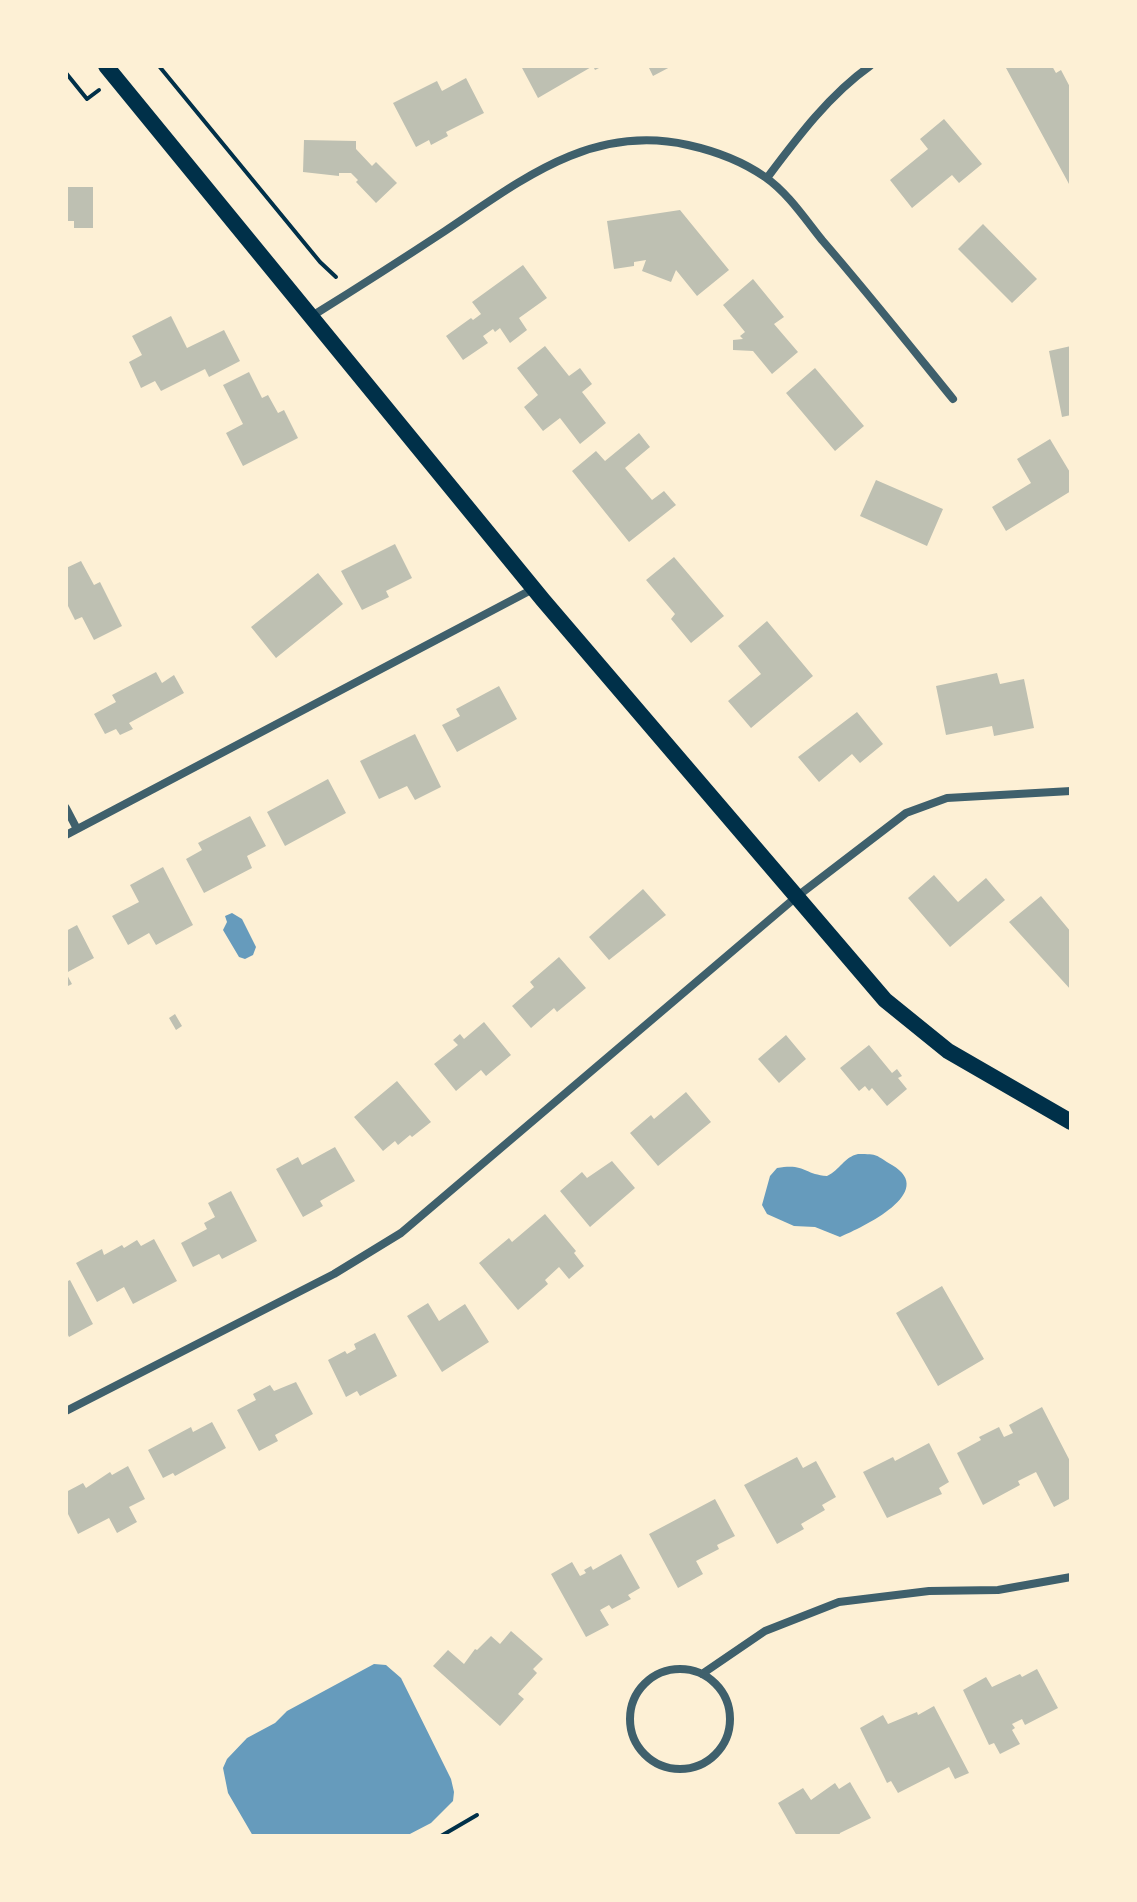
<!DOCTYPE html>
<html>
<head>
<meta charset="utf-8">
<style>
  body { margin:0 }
  #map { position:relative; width:1137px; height:1902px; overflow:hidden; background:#fdf0d5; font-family:Jost,sans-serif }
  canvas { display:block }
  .frame { position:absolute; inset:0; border:68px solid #fdf0d5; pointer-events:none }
</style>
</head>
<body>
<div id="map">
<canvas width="1137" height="1902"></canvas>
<div class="frame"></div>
</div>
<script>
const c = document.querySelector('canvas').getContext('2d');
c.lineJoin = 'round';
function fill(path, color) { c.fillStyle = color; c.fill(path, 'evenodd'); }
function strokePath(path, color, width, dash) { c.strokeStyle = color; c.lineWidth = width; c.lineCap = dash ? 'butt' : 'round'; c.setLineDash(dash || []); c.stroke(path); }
const water = new Path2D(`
  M232 913 242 919 256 947 253 955 245 959 239 957 223 930 227 922 225 916Z
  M858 1154C879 1154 875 1155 892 1165 938 1192 863 1227 840 1237L815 1227 794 1226 767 1214 762 1205 770 1176 777 1168C805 1163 803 1174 827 1176 840 1170 844 1157 858 1154Z
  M374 1664 386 1665 401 1678 451 1779 454 1792 453 1801 431 1823 406 1836H253L228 1793 223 1768 227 1759 247 1738 275 1723 287 1711Z`);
const building = new Path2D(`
  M521 66H603L595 70 593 66 538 98Z
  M648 66H672L653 76Z
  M1009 66H1052L1056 73 1061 70 1071 89V183L1069 184 1006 68Z
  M466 78 484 113 446 132 448 136 431 145 429 140 416 147 393 103 437 81 442 91Z
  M944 119 982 164 959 183 952 175 912 208 890 180 928 149 920 139Z
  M304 140 356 141V149L372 166 376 162 397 183 376 203 356 182 358 180 351 173H339V176L303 172Z
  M66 187H93V228H74V221H66Z
  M680 210 729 270 697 296 676 270 671 282 642 271 646 260 634 262V266L614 269 607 221Z
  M983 224 1037 279 1012 303 958 249Z
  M523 265 547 298 519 318 527 330 510 343 500 328 495 332 493 329 483 336 488 343 463 360 446 336 471 318 473 320 481 314 472 302Z
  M753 279 784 317 774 324 798 352 772 374 753 351 733 350V340L743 339 740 336 745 332 723 305Z
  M171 316 187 348 224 330 240 361 209 377 205 369 161 391 155 381 141 388 129 362 142 355 132 336Z
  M545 346 569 376 580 368 592 384 582 392 606 423 580 444 560 418 543 431 524 407 538 395 517 368Z
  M1071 346V415L1062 417 1049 351Z
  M815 368 864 426 835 451 786 393Z
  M249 372 262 398 268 395 278 413 284 410 298 438 243 466 226 433 243 424 223 385Z
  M639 433 650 447 625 468 652 500 664 491 676 505 629 542 572 471 596 451 605 461Z
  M1050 439 1071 474V491L1006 531 992 507 1031 483 1017 459Z
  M876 480 943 509 927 546 860 516Z
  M395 544 412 578 386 591 389 597 362 610 341 571Z
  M674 557 724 616 691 643 671 619 675 614 646 580Z
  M81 561 94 585 100 582 122 626 94 640 82 617 75 620 66 602V568Z
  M318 573 343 604 276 658 251 627Z
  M767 621 813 676 751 728 728 701 761 674 738 646Z
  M156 672 162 683 174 675 184 693 129 723 133 729 120 735 116 729 105 734 94 714 116 702 112 695Z
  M997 673 1000 684 1024 679 1034 728 994 736 992 726 946 735 936 686Z
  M499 686 517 719 457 752 442 725 460 716 456 709Z
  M857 712 883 744 860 763 852 754 819 782 798 757Z
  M415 734 441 787 415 800 407 786 379 799 360 761Z
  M328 779 346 813 285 846 267 812Z
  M250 816 266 846 247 856 252 868 204 893 186 859 202 850 198 843Z
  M163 867 193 925 156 945 149 933 128 945 112 916 139 902 130 885Z
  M934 875 958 902 986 878 1005 900 950 947 908 898Z
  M643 889 666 915 609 960 589 937Z
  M1041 896 1071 932V990L1009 922Z
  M77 925 94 958 66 973 72 984 66 987V931Z
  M559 957 586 988 557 1012 554 1008 531 1028 512 1006 534 987 530 982Z
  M175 1014 182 1026 176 1030 169 1018Z
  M484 1022 511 1055 486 1076 481 1070 456 1091 434 1064 458 1045 453 1040 460 1034 464 1039Z
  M786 1035 806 1059 779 1083 758 1059Z
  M869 1045 892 1073 897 1069 902 1076 898 1078 907 1089 887 1106 872 1088 869 1091 865 1086 859 1091 840 1068Z
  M397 1081 431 1122 412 1137 410 1135 398 1145 395 1141 383 1151 354 1117Z
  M686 1092 711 1122 658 1166 630 1133 651 1115 654 1119Z
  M335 1147 355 1181 320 1201 323 1206 303 1217 276 1169 298 1157 302 1165Z
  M612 1161 635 1188 590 1227 560 1191 582 1172 587 1178Z
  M231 1191 257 1241 222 1259 219 1254 193 1267 181 1243 207 1229 204 1223 215 1217 208 1203Z
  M545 1214 576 1251 574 1253 584 1266 569 1279 559 1267 545 1280 548 1284 518 1310 479 1263 509 1238 512 1242Z
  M154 1239 177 1281 133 1304 124 1287 97 1302 76 1263 102 1249 104 1255 122 1245 124 1248 137 1240 141 1246Z
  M70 1280 93 1324 69 1337 66 1331V1282Z
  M942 1286 984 1359 938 1386 896 1313Z
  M428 1303 439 1321 465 1304 489 1342 442 1372 407 1316Z
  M375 1333 397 1376 360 1396 357 1391 346 1397 328 1360 345 1351 347 1354 356 1349 354 1344Z
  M296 1382 313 1414 275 1435 278 1441 259 1451 237 1410 256 1400 253 1394 270 1385 274 1391Z
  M1042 1407 1071 1463V1498L1054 1507 1036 1472 1018 1481 1020 1485 983 1505 957 1453 981 1440 979 1437 999 1427 1004 1437 1013 1433 1009 1425Z
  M212 1422 226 1448 175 1476 173 1473 163 1478 148 1450 191 1427 193 1432Z
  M929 1443 949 1482 939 1488 942 1494 887 1518 863 1472 893 1457 895 1461Z
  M797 1457 803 1468 816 1461 836 1497 822 1505 825 1510 801 1524 804 1529 777 1544 744 1485Z
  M128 1466 145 1499 129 1507 137 1522 117 1533 109 1518 78 1534 66 1510V1492L83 1483 86 1488 110 1472 112 1475Z
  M715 1499 735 1536 717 1545 719 1549 696 1561 703 1574 678 1588 649 1534Z
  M621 1554 640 1588 628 1595 631 1599 612 1609 609 1605 600 1610 609 1625 586 1637 551 1574 572 1562 580 1576 586 1573 584 1570 591 1566 593 1570Z
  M511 1631 543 1659 533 1669 537 1673 518 1694 524 1699 500 1726 433 1666 448 1650 464 1664 475 1649 477 1650 491 1636 500 1644Z
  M1037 1669 1058 1708 1025 1725 1022 1719 1012 1724 1015 1728 1012 1730 1020 1744 1000 1754 994 1743 989 1745 963 1690 986 1677 992 1687 1020 1674 1022 1677Z
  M934 1706 969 1773 955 1779 949 1767 898 1793 891 1781 887 1783 860 1728 883 1715 888 1724 917 1712 918 1715Z
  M850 1782 871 1818 840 1833 839 1836H797L778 1803 803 1788 811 1800 835 1783 839 1789Z`);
const path = new Path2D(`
  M159 66 320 262 336 277
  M66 73 87 99 99 90
  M441 1836 477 1815`);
const minor = new Path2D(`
  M767 178C797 138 829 95 870 66
  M312 316C357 288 401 260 445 231 520 181 591 123 688 145 715 151 742 161 765 177 788 193 805 219 822 240 867 292 910 346 953 399
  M66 808 77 829
  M66 835 533 589
  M66 1411 334 1274 401 1233 795 898 906 813 947 798 1071 791
  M630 1719a50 50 0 1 1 100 0a50 50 0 1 1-100 0Z
  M702 1674 765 1631 839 1602 929 1591 998 1590 1071 1577`);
const secondary = new Path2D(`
  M106 66 543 600 885 1000 948 1051 1071 1122`);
fill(water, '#669bbc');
fill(building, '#bec0b2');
strokePath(path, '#003049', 4);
strokePath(minor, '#3f606c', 8);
strokePath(secondary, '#003049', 16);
</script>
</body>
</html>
